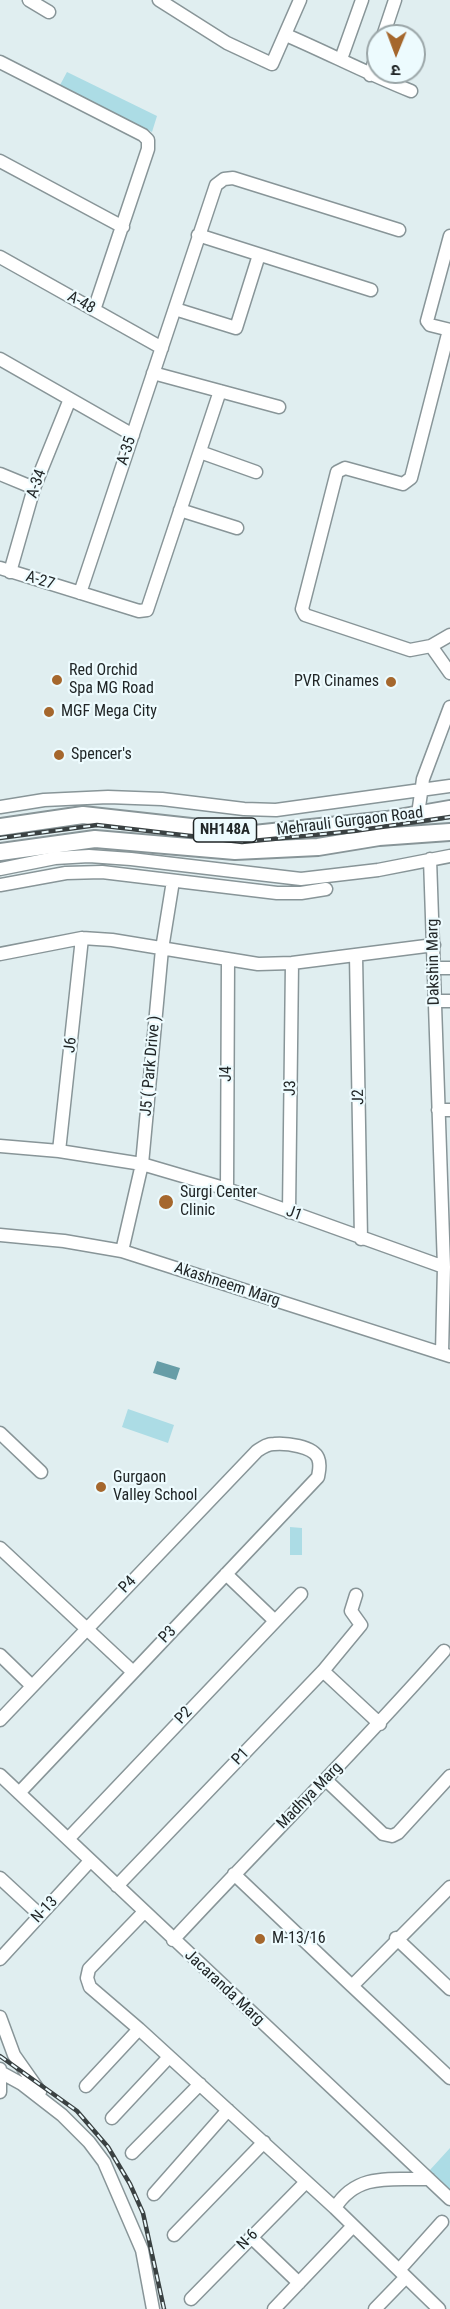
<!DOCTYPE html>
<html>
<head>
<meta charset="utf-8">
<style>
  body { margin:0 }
  #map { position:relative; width:450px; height:2309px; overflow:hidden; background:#e0eef0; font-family:"Roboto Condensed","Noto Sans Devanagari",sans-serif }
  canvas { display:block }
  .north { position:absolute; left:366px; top:24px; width:60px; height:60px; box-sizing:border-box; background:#edfbfe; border:2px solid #9ba6a8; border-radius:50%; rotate:181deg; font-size:16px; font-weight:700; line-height:24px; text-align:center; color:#212627 }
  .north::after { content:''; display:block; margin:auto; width:21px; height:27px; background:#a5672d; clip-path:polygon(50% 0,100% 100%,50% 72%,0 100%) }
</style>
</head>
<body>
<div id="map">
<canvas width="450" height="2309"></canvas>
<div class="north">उ</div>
</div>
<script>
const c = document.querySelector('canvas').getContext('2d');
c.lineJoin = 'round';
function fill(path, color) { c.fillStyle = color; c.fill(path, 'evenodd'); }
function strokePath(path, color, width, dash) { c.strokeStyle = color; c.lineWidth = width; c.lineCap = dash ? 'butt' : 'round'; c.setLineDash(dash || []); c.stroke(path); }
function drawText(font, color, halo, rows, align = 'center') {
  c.font = font + ' "Roboto Condensed",sans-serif'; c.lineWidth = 4.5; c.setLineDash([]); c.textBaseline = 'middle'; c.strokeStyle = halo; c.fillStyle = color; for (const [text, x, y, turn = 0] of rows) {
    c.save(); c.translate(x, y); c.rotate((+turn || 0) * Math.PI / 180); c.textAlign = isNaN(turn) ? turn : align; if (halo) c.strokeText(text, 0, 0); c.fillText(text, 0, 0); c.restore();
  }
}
const green = new Path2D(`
  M67 72 157 116 152 132 60 85Z
  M128 1409 174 1425 168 1443 122 1427Z
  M290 1527 302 1528V1555H290Z
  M450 2148V2191L429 2171Z`);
const water = new Path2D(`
  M157 1361 180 1368 176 1380 153 1373Z`);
const minor = new Path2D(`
  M29 0 49 12
  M159 0 227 43 272 64 300 0
  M286 35C328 53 368 74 411 91
  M383 36 395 0
  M341 59 362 0
  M0 62 143 135 148 140V149L94 310
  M370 75 378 50
  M0 161 123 227
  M198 235 371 290
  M450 236 427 321 430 325 450 330
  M0 257 162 348
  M175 309 236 328 259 255
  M449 330 411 478 403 484 345 468 337 472 302 609 305 615 410 650 431 646 450 635
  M0 359 133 435
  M153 373 279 407
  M200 452 256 472
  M0 474 34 488
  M180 510 237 528
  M0 568 139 611 147 610 220 391
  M10 572 34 488 70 399
  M80 593 216 185 224 179 233 178 399 230
  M431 646 450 673
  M0 807 44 800 108 797 162 799 244 809 276 810 450 786
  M418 814 423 779 450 707
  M430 859 444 1267 442 1353
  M0 869 55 858 89 856 131 859 301 879 378 870 450 856
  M0 885 66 873 102 872 277 893H301L326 889
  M0 954 82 938 112 940 258 964 292 963 434 945
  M356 955 361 1239
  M434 968H450
  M435 1001H450
  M438 1110H450
  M0 1146 59 1151 142 1164 227 1189 444 1267
  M59 1151 82 938
  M227 1189 228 959
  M289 1212 292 963
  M0 1235 64 1241 122 1251 450 1356
  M122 1251 142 1164 162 949 173 881
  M0 1433 41 1472
  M0 1548 133 1672
  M226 1574 274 1620
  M0 1655 32 1686
  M323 1671 380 1724
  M0 1720 257 1451C263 1447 267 1444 274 1444 286 1443 313 1446 318 1458 321 1465 319 1470 318 1477L19 1793
  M0 1775 450 2199
  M326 1780 383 1834 392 1836 398 1833 450 1776
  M68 1839 301 1594
  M234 1874 352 1986 450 1887
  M0 1878 40 1915
  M117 1886 323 1671 361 1625 351 1611 356 1595
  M144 1912 89 1969 87 1978 90 1987 139 2029 335 2208 439 2309
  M396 1938 450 1989
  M173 1940C263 1843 357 1750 444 1651
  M0 1959 90 1861
  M352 1986 450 2078
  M0 2017 14 2055 40 2092
  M2 2073 22 2084 62 2115 89 2142 104 2162 142 2250 153 2309
  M86 2086 139 2029
  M0 2092V2069
  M112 2118 169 2057
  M132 2153 200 2084
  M154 2194 228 2110
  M335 2208C357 2172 392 2180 429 2179
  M174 2235 264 2142
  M251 2237 299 2283
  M399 2270 442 2222
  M191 2299 306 2182
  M274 2309 353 2226
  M375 2309 406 2277`);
const highway = new Path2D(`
  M0 827 83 815 254 834 387 820 450 809
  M0 852 95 839 235 851 318 847 379 837 450 832`);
const rail = new Path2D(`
  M0 838 97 825 242 842 354 831 450 817
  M0 2056 77 2111 108 2147 130 2184 143 2213 164 2309`);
const markers = [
  [57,680,6,"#a5672d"],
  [391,682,6,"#a5672d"],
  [49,712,6,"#a5672d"],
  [59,755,6,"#a5672d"],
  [166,1202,8,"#a5672d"],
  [101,1487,6,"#a5672d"],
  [260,1939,6,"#a5672d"]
];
const shields = [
  [225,830,63]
];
const shieldNames = [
  ["NH148A",225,830]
];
const streetNames = [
  ["A-48",81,303,29],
  ["A-35",127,451,-72],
  ["A-34",37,484,-71],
  ["A-27",40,581,17],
  ["Mehrauli Gurgaon Road",350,822,-7],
  ["Dakshin Marg",434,962,-91],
  ["J6",71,1045,-84],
  ["J5 ( Park Drive )",151,1066,-85],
  ["J4",227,1074,-90],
  ["J3",291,1088,-89],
  ["J2",359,1097,-91],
  ["J1",294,1214,20],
  ["Akashneem Marg",227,1285,18],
  ["P4",128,1585,-46],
  ["P3",168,1635,-46],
  ["P2",184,1716,-47],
  ["P1",241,1757,-46],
  ["Madhya Marg",310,1796,-46],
  ["N-13",45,1910,-47],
  ["Jacaranda Marg",224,1988,43],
  ["N-6",248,2240,-46]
];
const poiNames = [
  ["Red Orchid",69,671],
  ["Spa MG Road",69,689],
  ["PVR Cinames",379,682,"right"],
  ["MGF Mega City",61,712],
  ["Spencer's",71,755],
  ["Surgi Center",180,1193],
  ["Clinic",180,1211],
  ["Gurgaon",113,1478],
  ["Valley School",113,1496],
  ["M-13/16",272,1939]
];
fill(green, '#acdce5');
fill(water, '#679da7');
strokePath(minor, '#889598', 15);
strokePath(highway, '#889598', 20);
strokePath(minor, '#fff', 12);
strokePath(highway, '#fff', 16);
strokePath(rail, '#3a4142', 4.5);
strokePath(rail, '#edfbfe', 2, [7]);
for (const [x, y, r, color] of markers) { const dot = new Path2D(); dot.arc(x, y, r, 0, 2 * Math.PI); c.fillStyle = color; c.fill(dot); strokePath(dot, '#edfbfe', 2); }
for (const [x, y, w] of shields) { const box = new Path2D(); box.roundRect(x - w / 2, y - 12, w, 24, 4.5); c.fillStyle = '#edfbfe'; c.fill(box); strokePath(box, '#212627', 1.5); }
drawText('bold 15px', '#212627', null, shieldNames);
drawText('16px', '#212627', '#edfbfe', streetNames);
drawText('16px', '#212627', '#edfbfe', poiNames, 'left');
</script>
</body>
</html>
